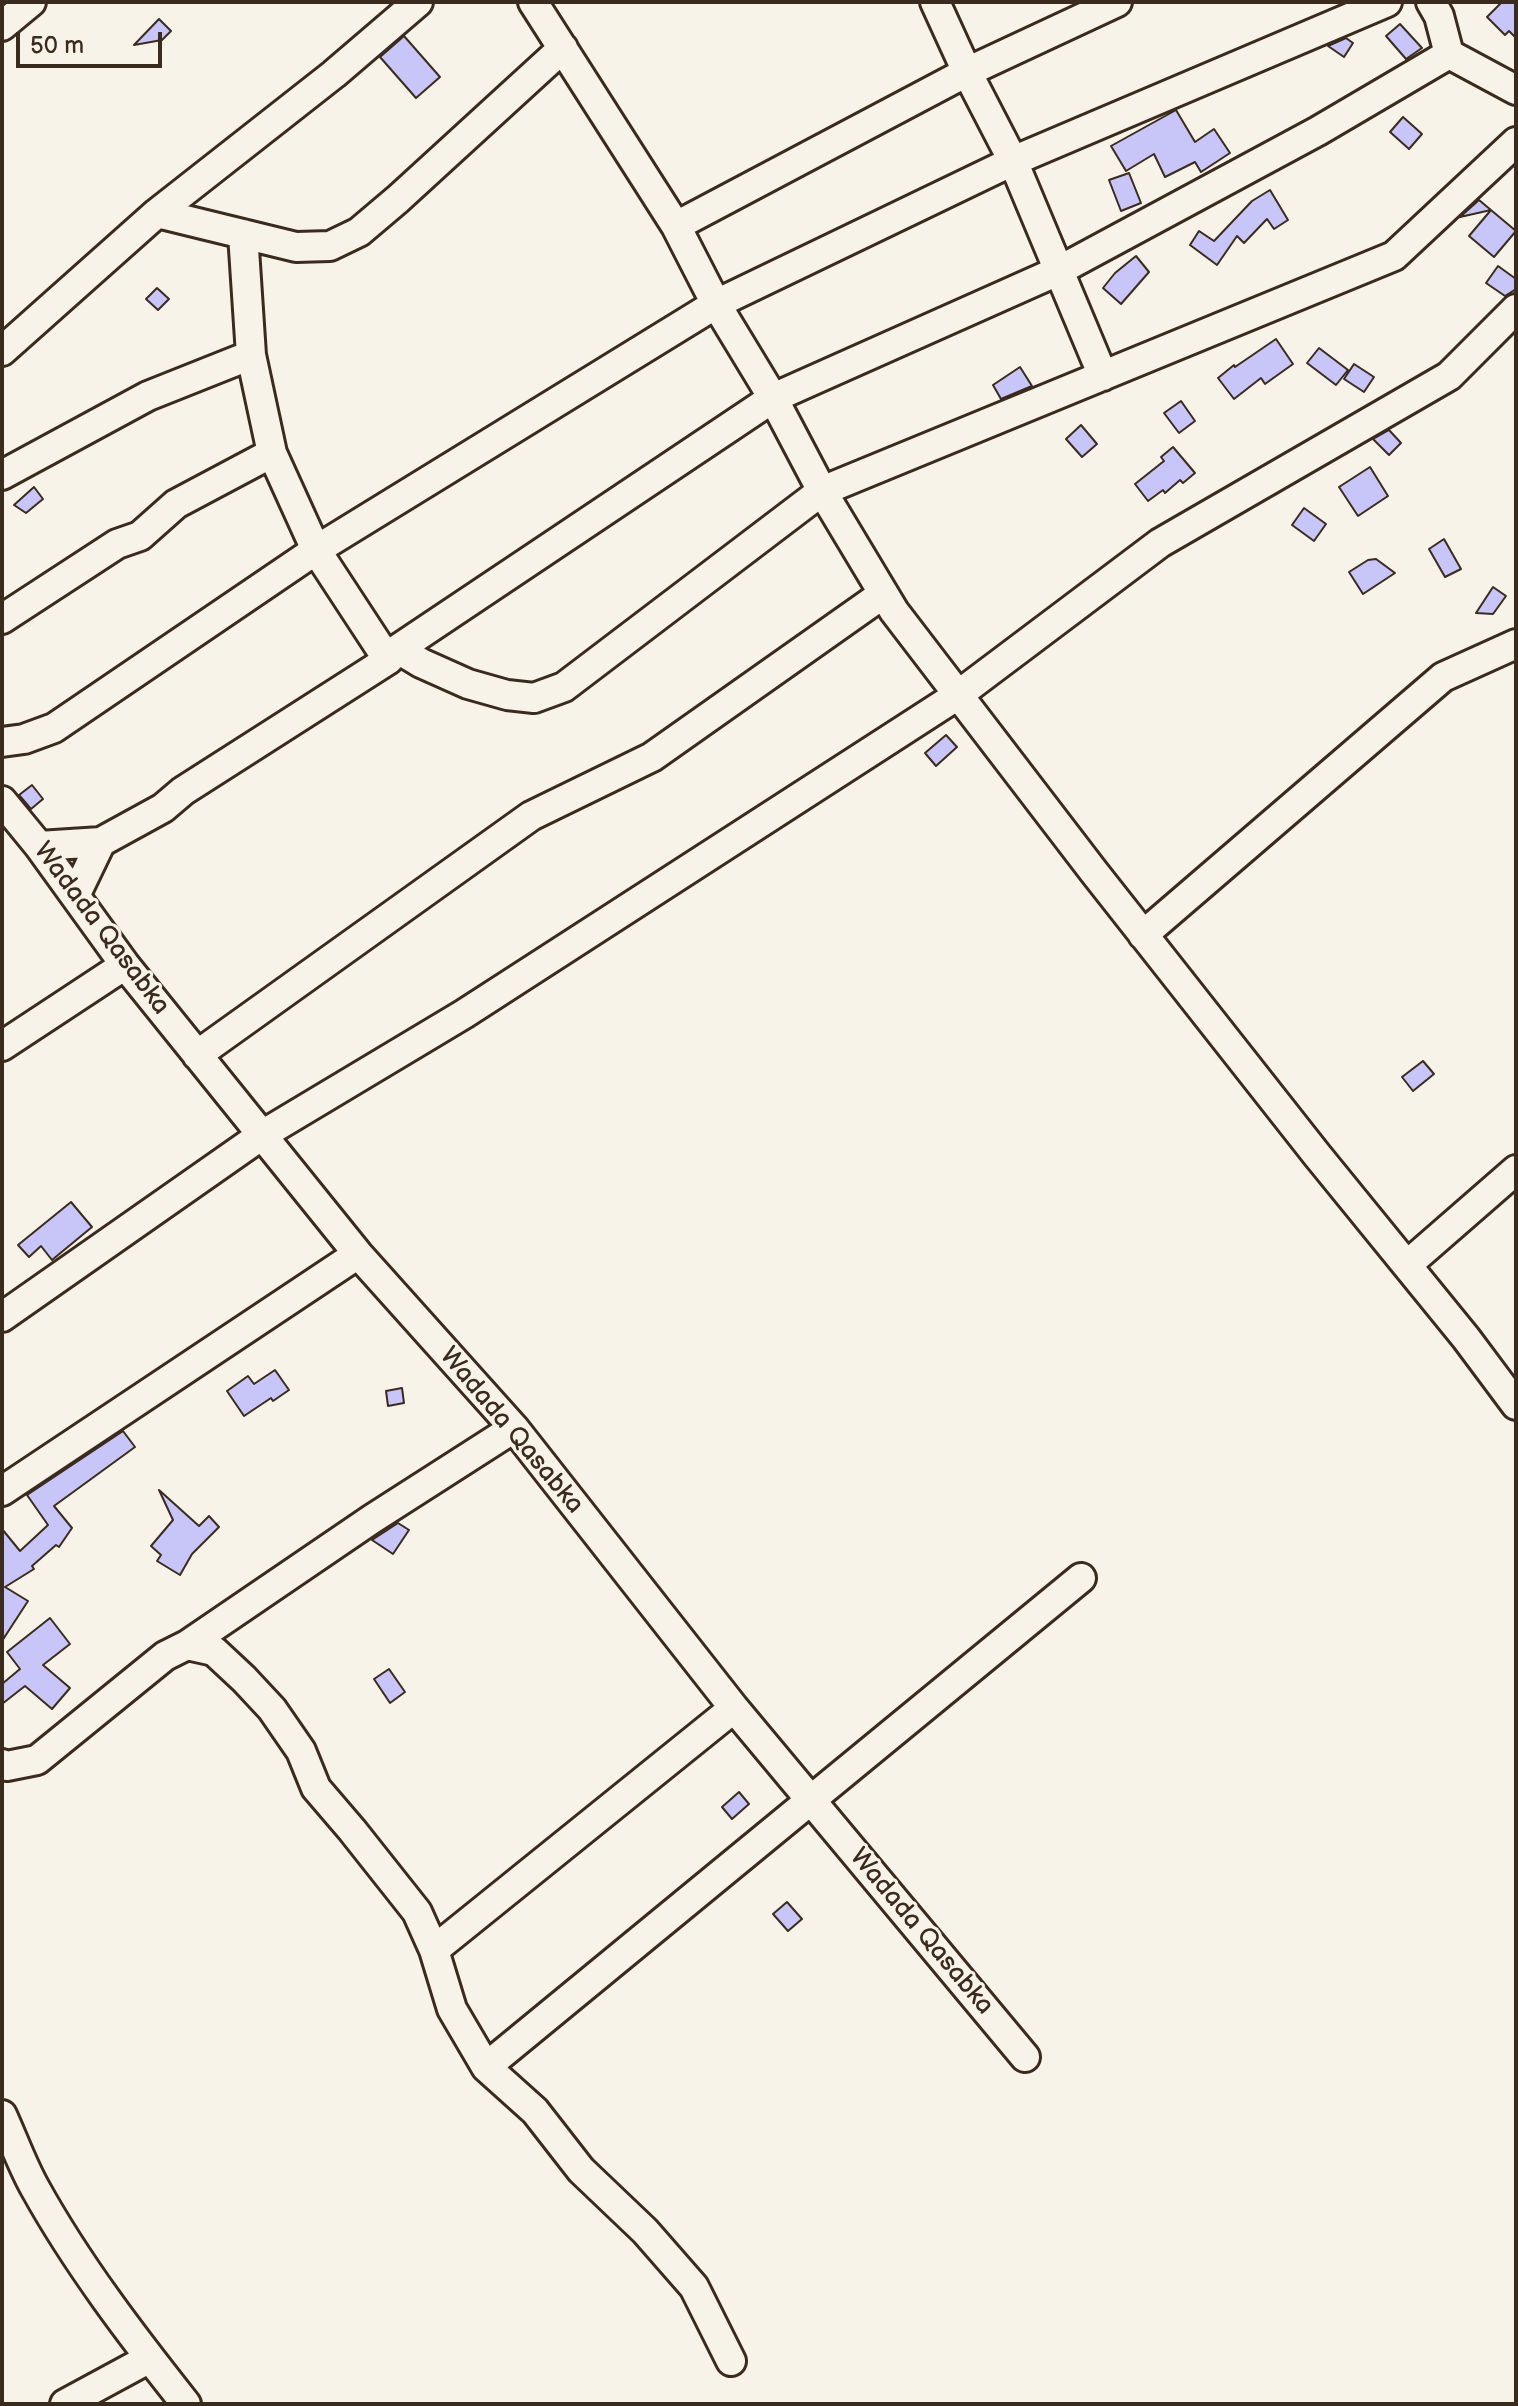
<!DOCTYPE html>
<html>
<head>
<meta charset="utf-8">
<style>
  body { margin:0 }
  #map { position:relative; width:1518px; height:2406px; overflow:hidden; background:#f7f3e8; font-family:"Balsamiq Sans",sans-serif }
  canvas { display:block }
  .frame { position:absolute; inset:0; border:4px solid #3b2a1e; pointer-events:none }
  .scale { position:absolute; left:16px; top:32px; width:146px; height:36px; box-sizing:border-box; border:4px solid #3b2a1e; border-top:0; padding-left:10px; font-size:24px; line-height:28px; white-space:nowrap; color:#3b2a1e; -webkit-text-stroke:6px #f7f3e8; paint-order:stroke }
</style>
</head>
<body>
<div id="map">
<canvas width="1518" height="2406"></canvas>
<div class="frame"></div>
<div class="scale">50 m</div>
</div>
<script>
const c = document.querySelector('canvas').getContext('2d');
c.lineJoin = 'round';
function fill(path, color) { c.fillStyle = color; c.fill(path, 'evenodd'); }
function strokePath(path, color, width, dash) { c.strokeStyle = color; c.lineWidth = width; c.lineCap = dash ? 'butt' : 'round'; c.setLineDash(dash || []); c.stroke(path); }
function drawText(font, color, halo, rows, align = 'center') {
  c.font = font + ' "Balsamiq Sans",sans-serif'; c.lineWidth = 6; c.setLineDash([]); c.textBaseline = 'middle'; c.strokeStyle = halo; c.fillStyle = color; for (const [text, x, y, turn = 0] of rows) {
    c.save(); c.translate(x, y); c.rotate((+turn || 0) * Math.PI / 180); c.textAlign = isNaN(turn) ? turn : align; if (halo) c.strokeText(text, 0, 0); c.fillText(text, 0, 0); c.restore();
  }
}
const building = new Path2D(`
  M1502 2H1516V38L1509 31 1505 35 1487 17Z
  M159 19 171 31 162 40 134 45Z
  M1400 24 1422 48 1406 59 1386 36Z
  M404 36 440 77 416 98 380 57Z
  M1346 38 1353 43 1344 57 1328 46Z
  M1176 110 1195 142 1214 129 1230 153 1201 172 1195 162 1165 177 1154 154 1126 171 1111 146Z
  M1403 117 1422 134 1409 149 1390 132Z
  M1129 173 1141 203 1121 211 1109 180Z
  M1270 190 1288 220 1274 229 1267 219 1244 243 1237 236 1217 265 1190 245 1199 231 1214 241 1252 201Z
  M1479 200 1516 231 1494 257 1469 236 1491 210 1460 217Z
  M1136 256 1149 272 1121 304 1103 288 1115 273Z
  M1498 266 1516 279V289L1505 296 1486 283Z
  M157 288 169 299 158 310 146 299Z
  M1276 339 1293 364 1265 384 1261 378 1234 399 1218 378 1234 365 1235 367Z
  M1319 348 1348 370 1336 385 1307 363Z
  M1354 364 1374 377 1364 392 1344 379Z
  M1020 367 1032 386 1001 399 993 385Z
  M1181 401 1195 421 1179 433 1164 413Z
  M1081 425 1097 444 1082 457 1066 439Z
  M1389 430 1401 443 1389 455 1373 439Z
  M1173 447 1195 473 1183 483 1180 480 1165 493 1163 490 1148 501 1135 484 1164 461 1161 457Z
  M1370 467 1388 496 1358 516 1339 487Z
  M34 487 43 499 26 513 14 505Z
  M1304 508 1326 524 1314 541 1292 525Z
  M1444 539 1461 569 1445 577 1429 549Z
  M1376 559 1395 573 1363 594 1349 572 1368 560Z
  M1493 587 1506 596 1493 614 1476 613Z
  M946 735 957 747 936 766 925 753Z
  M32 785 43 799 31 809 19 795Z
  M1423 1061 1434 1074 1413 1091 1402 1077Z
  M71 1202 92 1227 52 1260 41 1246 29 1257 18 1245Z
  M275 1370 289 1390 273 1401 271 1398 244 1416 227 1391 248 1376 254 1384Z
  M402 1388 404 1403 388 1406 386 1391Z
  M123 1431 135 1447 54 1506 72 1528 59 1547 56 1545 32 1566 34 1569 5 1587 28 1601 2 1641V1529L20 1551 48 1525 27 1495Z
  M159 1490 199 1526 209 1516 219 1527 192 1554 180 1575 157 1561 161 1555 151 1546 173 1520Z
  M398 1523 409 1530 393 1554 372 1540Z
  M50 1618 70 1644 43 1665 70 1688 52 1709 25 1686 2 1704V1684L20 1669 7 1652Z
  M389 1669 405 1692 390 1703 374 1679Z
  M739 1792 749 1804 732 1819 722 1807Z
  M787 1902 802 1919 788 1931 773 1914Z`);
const minor = new Path2D(`
  M533 2 676 226 716 304 773 398 822 491 894 611 1094 872 1317 1155 1466 1338 1516 1405
  M1431 2 1439 16 1449 54 1516 90
  M2 26 31 2
  M157 213 296 247 330 246 359 232 398 199 563 48
  M676 226 967 72 935 2
  M243 234 251 355 272 453 316 550 388 660
  M2 351 157 213 334 74 418 2
  M1103 376 1013 161 967 72 1117 2
  M2 475 148 396 251 355
  M2 619 117 544 140 536 176 504 272 453
  M398 649 773 398 1058 271 1318 131 1449 54
  M2 742 24 739 54 728 316 550 716 304 1013 161 1387 2
  M2 801 39 846 125 965 358 1254 514 1428 734 1708 1025 2057
  M39 846 101 842 163 808 183 791 388 660 398 649 421 663 468 684 507 695 534 698 564 687 822 491 1394 256 1516 142
  M75 896 101 842
  M1143 935 1443 677 1516 644
  M2 1046 125 965
  M197 1055 531 816 652 757 883 594
  M1407 1265 1516 1170
  M2 1317 262 1135 464 1014 958 695 1160 543 1449 376 1516 309
  M2 1491 358 1254
  M187 1645 372 1519 514 1428
  M2 1764 7 1766 37 1760 165 1656 187 1645 214 1651 244 1679 272 1709 301 1751 316 1788 352 1830 417 1912 434 1950 452 2009 486 2067 535 2111 581 2170 645 2231 694 2287 731 2361
  M434 1950 734 1708
  M486 2067 1081 1578
  M2 2115C13 2139 22 2165 35 2188 77 2264 132 2336 186 2404
  M65 2404 150 2358`);
const streetNames = [
  ["Wadada Qasabka",101,929,53],
  ["Wadada Qasabka",511,1431,50],
  ["Wadada Qasabka",921,1932,50]
];
fill(building, '#c8c5f8');
strokePath(building, '#3b2a1e', 2);
strokePath(minor, '#3b2a1e', 34);
strokePath(minor, '#f7f3e8', 28);
drawText('26px', '#3b2a1e', '#f7f3e8', streetNames);
</script>
</body>
</html>
